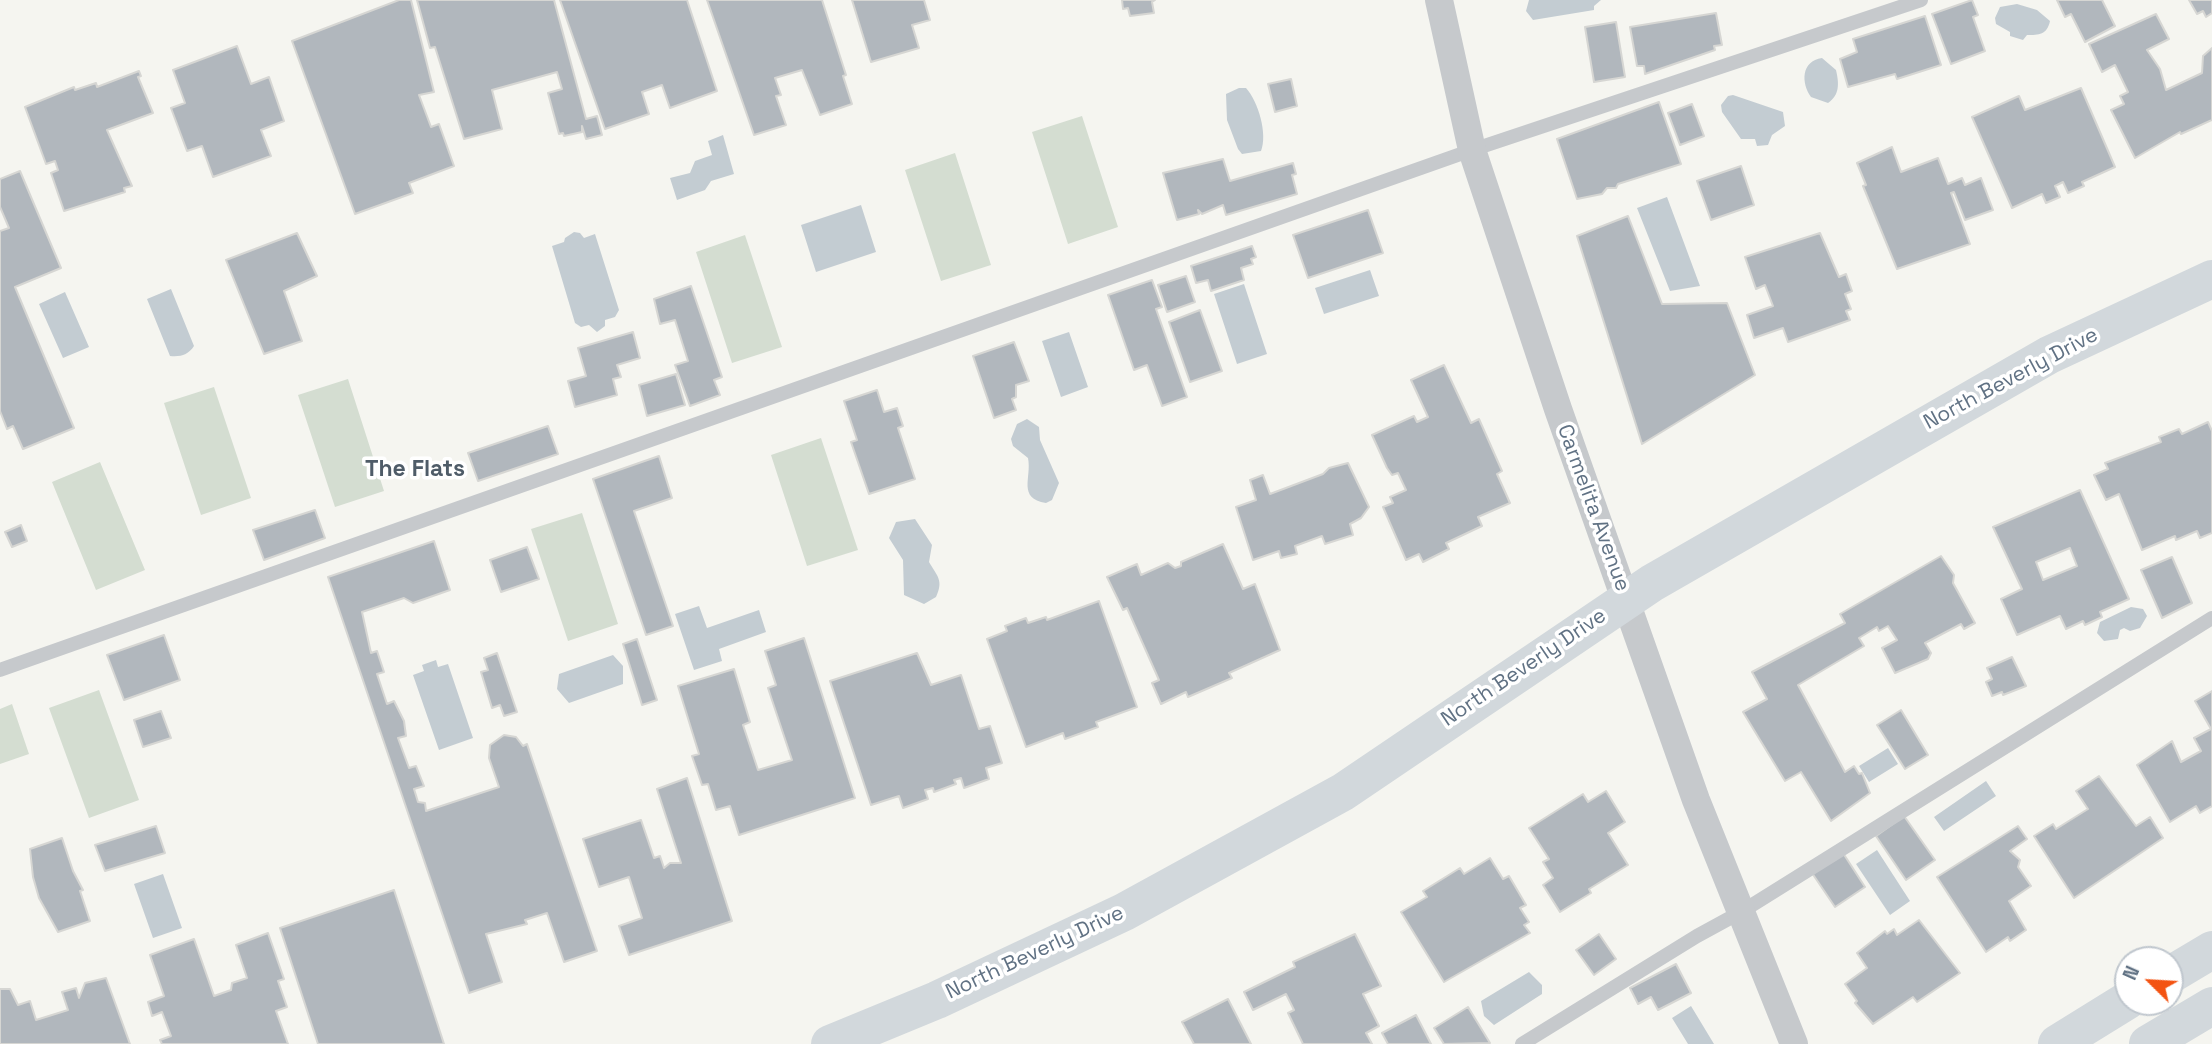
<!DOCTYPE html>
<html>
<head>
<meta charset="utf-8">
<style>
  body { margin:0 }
  #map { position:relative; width:2212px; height:1044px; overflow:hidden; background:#f5f5f0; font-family:"Space Grotesk",sans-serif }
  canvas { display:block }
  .north { position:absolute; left:2114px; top:946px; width:70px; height:70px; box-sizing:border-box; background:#fff; border:2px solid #c0c7ce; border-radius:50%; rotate:294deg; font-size:19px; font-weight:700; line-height:28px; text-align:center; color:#617284 }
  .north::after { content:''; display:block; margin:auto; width:24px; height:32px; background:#f35312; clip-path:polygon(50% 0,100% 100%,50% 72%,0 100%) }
</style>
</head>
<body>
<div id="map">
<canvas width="2212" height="1044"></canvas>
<div class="north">N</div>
</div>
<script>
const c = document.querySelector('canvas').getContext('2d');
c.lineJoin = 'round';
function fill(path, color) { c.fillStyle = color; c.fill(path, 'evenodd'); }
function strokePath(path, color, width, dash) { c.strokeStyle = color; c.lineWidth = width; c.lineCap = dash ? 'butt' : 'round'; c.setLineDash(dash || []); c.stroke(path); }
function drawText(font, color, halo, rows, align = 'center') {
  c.font = font + ' "Space Grotesk",sans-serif'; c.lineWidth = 7; c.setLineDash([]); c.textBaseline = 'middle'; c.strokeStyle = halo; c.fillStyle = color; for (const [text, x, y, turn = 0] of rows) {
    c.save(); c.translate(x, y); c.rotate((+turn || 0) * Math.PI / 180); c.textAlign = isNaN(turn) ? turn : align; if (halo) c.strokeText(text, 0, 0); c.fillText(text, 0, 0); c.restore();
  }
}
const green = new Path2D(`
  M1082 116 1118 227 1068 244 1032 132Z
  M955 153 991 265 941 281 905 170Z
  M745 235 782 347 732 363 696 252Z
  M348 379 384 491 335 507 298 395Z
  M214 387 251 498 201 515 164 403Z
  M821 438 858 550 807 566 771 455Z
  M100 462 145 570 96 590 52 482Z
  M582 513 618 624 568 641 531 529Z
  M99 690 139 800 89 818 49 708Z
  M12 704 29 754 0 764V709Z`);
const water = new Path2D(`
  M1529 0H1601L1594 6V10L1533 20 1526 11Z
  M2017 4 2037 10 2050 21C2047 35 2039 35 2027 35L2023 40 2010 36V32L1996 24 1995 18 2000 7Z
  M1822 58 1836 70C1839 83 1840 95 1828 103L1811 97C1801 83 1801 61 1822 58Z
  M1239 88H1246C1258 101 1268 134 1261 151L1242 154 1238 149 1227 120 1226 94Z
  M1733 95 1783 112 1785 126 1772 135 1768 145 1757 146 1755 139H1741L1722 112 1721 105 1728 96Z
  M723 135 734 174 711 181 705 190 677 200 670 178 690 173 695 161 712 155 708 141Z
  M1667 197 1700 286 1670 291 1637 208Z
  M861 205 876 252 816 272 801 225Z
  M574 232 580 233 584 238 595 234 619 310 615 317 605 320V326L597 332 589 325 581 327 575 323 552 246 564 242 565 238Z
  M1370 270 1379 296 1324 314 1315 288Z
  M1244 284 1267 354 1237 364 1214 294Z
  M171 289 194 346C188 355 181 357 170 356L147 299Z
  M65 292 89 347 63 358 39 304Z
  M1069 332 1088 387 1061 397 1042 341Z
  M1027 419 1039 427 1040 440 1059 483 1052 500 1046 503C1017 498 1032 478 1028 458L1013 446 1011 439 1017 424Z
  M915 519 932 545 929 562C937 576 944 580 936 597L924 604 904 595 903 560 889 538 896 522Z
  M699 606 707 628 759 610 766 632 719 649 722 661 694 670 675 614Z
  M2131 607 2143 609 2147 616 2140 628 2130 631 2124 628 2120 630 2118 639 2104 641 2097 633 2100 622Z
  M613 655 623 666V684L569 703 557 689 559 674Z
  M436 660 438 667 448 664 473 738 439 750 413 675 424 671 422 665Z
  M1888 748 1898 764 1869 782 1859 766Z
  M1986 781 1996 796 1944 831 1934 817Z
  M1877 850 1910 901 1890 915 1856 864Z
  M163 874 182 928 153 938 134 884Z
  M1529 972 1542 985V994L1494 1025 1484 1016 1481 1001Z
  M1691 1006 1714 1044H1688L1672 1018Z`);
const building = new Path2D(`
  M399 0H411L434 92 419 95 431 127 439 124 454 166 409 183 413 193 355 214 292 41Z
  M417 0H554L586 119 597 116 602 135 586 139 582 126V132L564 136 563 133 559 134 548 93 562 89 557 72 492 90 502 129 464 139 435 47 430 48Z
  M560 0H687L717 91 670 108 662 85 642 92 649 114 605 129Z
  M707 0H822L846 75 843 76 852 104 820 115 802 70 775 78 781 95 776 96 786 125 754 135Z
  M852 0H924L930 20 912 25 919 48 871 62Z
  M1122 0H1155L1152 2 1154 13 1130 16 1128 8 1123 9Z
  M1972 0 1978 15 1973 17 1985 51 1951 64 1932 14Z
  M2057 0H2102L2115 26 2085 42 2071 14 2065 17Z
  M2189 0H2212V13L2206 17 2203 11 2197 14Z
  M1716 13 1722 45 1714 46 1715 50 1645 74 1644 66H1637L1630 27Z
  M2156 14 2169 39 2147 50 2160 69 2166 90 2202 73 2203 56 2212 48V120L2181 134 2180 132 2135 158 2111 110 2124 104 2120 96 2128 92 2115 65 2102 72 2089 44Z
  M1925 16 1941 65 1897 79 1895 74 1848 87 1840 59 1857 52 1853 39Z
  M1616 22 1625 77 1594 82 1585 27Z
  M237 46 251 84 269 77 284 121 261 130 271 156 213 177 202 146 187 151 171 108 185 103 173 70Z
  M139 71 141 76 138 77 153 113 107 130 132 186 124 188 125 192 64 211 51 173 58 170 55 161 46 164 25 107 74 87 75 90 96 83 97 87Z
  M1291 79 1297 106 1275 112 1268 84Z
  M2081 88 2115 167 2082 182 2084 186 2068 193 2063 182 2055 186 2060 197 2046 203 2042 194 2012 208 1972 117 2019 96 2025 110Z
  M1659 102 1681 164 1618 184 1616 188H1607L1602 194 1577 199 1557 139Z
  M1692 104 1704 136 1680 145 1668 113Z
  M1892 147 1901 172 1938 158 1948 184 1962 178 1965 185 1981 178 1993 210 1965 220 1954 192 1951 193 1970 244 1897 269 1863 186 1866 185 1857 163Z
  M1223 159 1230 181 1293 163 1296 174 1292 175 1297 194 1226 215 1223 205 1202 214 1198 210 1199 214 1177 220 1163 173Z
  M1741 166 1754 205 1711 220 1697 181Z
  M20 171 61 268 15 287 74 428 23 449 13 426 7 429 0 411V231L9 228 0 207V179Z
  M1368 210 1383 253 1308 278 1293 235Z
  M1628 216 1662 304 1727 303 1755 375 1642 444 1577 236Z
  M297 233 317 276 284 291 302 341 264 354 226 260Z
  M1820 233 1839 277 1846 274 1852 291 1845 294 1851 309 1846 311 1850 320 1788 342 1783 328 1754 338 1747 315 1773 306 1765 285 1756 289 1745 257Z
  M1252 246 1256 257 1251 259 1253 264 1241 268 1244 280 1211 291 1208 280 1196 283 1191 266Z
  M1186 276 1195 302 1167 312 1158 285Z
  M1152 280 1162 307 1156 309 1187 397 1162 406 1147 365 1134 370 1108 295Z
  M691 286 722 377 714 380 720 395 690 406 675 365 688 361 675 320 660 324 654 299Z
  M1200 310 1222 371 1190 382 1169 322Z
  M633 332 640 358 617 365 621 377 613 379 617 395 575 407 568 381 586 376 578 348Z
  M1014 342 1029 381 1016 385V397L1012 399 1016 410 994 418 973 356Z
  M1444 365 1471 423 1479 419 1502 471 1497 474 1510 503 1478 517 1482 526 1446 543 1449 549 1423 562 1419 554 1406 560 1383 507 1393 503 1390 497 1406 490 1398 473 1392 475 1387 468 1372 435 1414 416 1417 422 1428 417 1411 380Z
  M676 374 685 405 647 416 639 385Z
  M877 390 884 412 897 408 903 426 898 428 915 479 869 494 851 442 857 440 844 401Z
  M2208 422 2212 431V533L2200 538 2197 531 2176 540 2175 536 2142 550 2119 494 2106 500 2094 475 2108 469 2105 463 2161 442 2159 437 2179 429 2182 434Z
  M548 426 558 454 478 481 468 453Z
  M659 456 672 498 634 511 673 626 646 635 593 479Z
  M1348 463 1369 507 1361 518 1350 524 1353 535 1325 544 1322 536 1295 546 1297 554 1281 558 1279 551 1253 560 1236 507 1256 500 1250 480 1263 475 1270 494 1323 474 1329 468Z
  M2080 490 2129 599 2100 612 2102 617 2085 625 2083 621 2066 629 2060 616 2017 635 2001 599 2022 589 1993 527ZM2070 548 2077 566 2043 580 2036 562Z
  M315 510 325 538 264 560 253 530Z
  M21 525 27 541 12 547 5 532Z
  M434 541 450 590 413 603 404 598 362 612 371 653 377 651 384 672 377 674 387 704 394 701 404 721 406 736 398 738 409 768 416 766 424 786 414 789 418 802 425 803 426 811 499 787 489 758 490 745 504 735 516 737 523 746 527 744 597 951 564 962 547 913 525 920 527 924 486 934 502 982 469 993 328 577Z
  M1223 544 1243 589 1255 584 1280 650 1229 673 1232 678 1188 697 1186 692 1161 704 1152 683 1159 680 1127 608 1123 610 1107 577 1137 564 1141 575 1168 563 1175 568 1181 566V562Z
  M527 547 539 579 501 592 490 560Z
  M1941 556 1954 575 1953 583 1975 623 1964 629 1961 624 1925 643 1931 653 1928 659 1895 673 1882 648 1897 640 1888 626 1879 631 1877 627 1859 638 1864 646 1798 685 1845 772 1854 766 1859 774 1862 773 1870 793 1831 821 1801 772 1785 781 1743 712 1767 699 1752 672 1845 623 1840 614Z
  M2172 557 2192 603 2162 618 2141 570Z
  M1099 601 1137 707 1096 722 1098 727 1065 739 1063 733 1026 747 987 639 1007 631 1005 626 1026 618 1028 623 1046 617 1047 620Z
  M164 635 180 680 124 700 107 655Z
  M804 638 855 798 739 835 730 806 716 810 708 784 702 785 692 756 699 754 678 686 734 669 750 722 743 725 758 770 792 760 768 688 776 685 765 651Z
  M637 639 657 700 642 705 623 644Z
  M497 653 517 712 504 716 500 705 492 708 481 672 488 670 484 658Z
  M917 653 931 685 961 675 979 729 990 726 1002 763 986 768 989 779 964 788 961 778 954 780 956 784 934 792 933 788 925 790 928 799 903 808 899 796 871 805 830 681Z
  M2012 657 2026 686 2003 695 2002 692 1992 696 1986 682 1992 679 1987 668Z
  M2212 691V806L2200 813 2196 806 2170 822 2137 765 2172 741 2181 762 2201 751 2194 738 2211 729 2195 701Z
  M1901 710 1928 755 1905 769 1877 725Z
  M161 711 171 738 143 747 134 720Z
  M2099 776 2136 826 2150 817 2163 838 2074 898 2034 836 2053 824 2056 829 2088 809 2076 791Z
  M687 778 732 921 629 955 619 926 642 918 629 877 599 887 583 839 641 820 654 858 660 856 664 868 670 863H681L657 789Z
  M1606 791 1625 822 1608 833 1628 865 1589 889 1591 893 1560 912 1543 885 1553 878 1543 862 1549 859 1529 828 1583 794 1588 802Z
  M1904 816 1935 860 1906 880 1876 836Z
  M156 826 165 853 105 871 95 845Z
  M2018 826 2027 839 2010 851 2020 860 2018 867 2031 886 2009 901 2026 930 2010 941 2008 937 1986 952 1937 877Z
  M62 838 73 871 83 890 80 891 90 921 58 932 39 898 33 877 30 849Z
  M1843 853 1865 887 1835 907 1812 873Z
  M1490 858 1503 879 1509 876 1526 905 1520 908 1529 922 1524 925 1530 933 1444 982 1401 912 1427 897 1423 891 1460 868 1464 874Z
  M394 890 444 1044H318L280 928Z
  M1919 920 1960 973 1917 1002 1913 997 1873 1024 1855 1003 1857 1001 1845 984 1867 968 1857 953 1885 931 1887 934 1894 929 1897 935Z
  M268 933 284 979 278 981 287 1007 276 1011 288 1044H162L160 1040 171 1036 162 1012 152 1016 148 1002 164 996 150 955 194 939 214 996 231 990 232 983 247 978 236 945Z
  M1355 934 1381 986 1363 994 1379 1026 1366 1033 1372 1044H1303L1288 1013 1294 1010 1286 994 1253 1010 1244 992 1295 967 1293 962Z
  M1599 934 1616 959 1594 975 1576 950Z
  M1676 964 1691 993 1658 1010 1651 997 1638 1004 1630 988Z
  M106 978 130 1044H0V989H10L18 1005 30 1001 36 1020 68 1010 62 992 76 988 79 998 85 983Z
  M1228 999 1251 1044H1194L1182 1022Z
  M1468 1007 1490 1043 1444 1044 1434 1028Z
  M1416 1015 1431 1044H1388L1382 1033Z`);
const lane = new Path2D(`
  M0 670 1472 150 1921 0
  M1522 1044 1697 936 1741 912 2212 618`);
const street = new Path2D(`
  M1439 0 1472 150 1558 409 1696 800 1794 1044`);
const secondary = new Path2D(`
  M2170 975 2212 950
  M830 1044 937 1000 1124 912 1343 792 1652 583 2049 355 2212 279
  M2057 1044 2128 1000
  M2148 1044 2212 1006`);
const streetNames = [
  ["North Beverly Drive",2011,379,-28],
  ["Carmelita Avenue",1593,508,70],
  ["North Beverly Drive",1524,668,-34],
  ["North Beverly Drive",1035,953,-25]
];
const neighbourhoodNames = [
  ["The Flats",415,470]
];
fill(green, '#d4ddd1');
fill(water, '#c3ccd2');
fill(building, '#b1b7bd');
strokePath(building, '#d6d6d3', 2);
strokePath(lane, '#c6c9cc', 14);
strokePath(street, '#c6c9cc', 28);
strokePath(secondary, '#d2d8dc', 38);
drawText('21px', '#617284', '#fff', streetNames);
drawText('bold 23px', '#4f5c68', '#fff', neighbourhoodNames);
</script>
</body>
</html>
